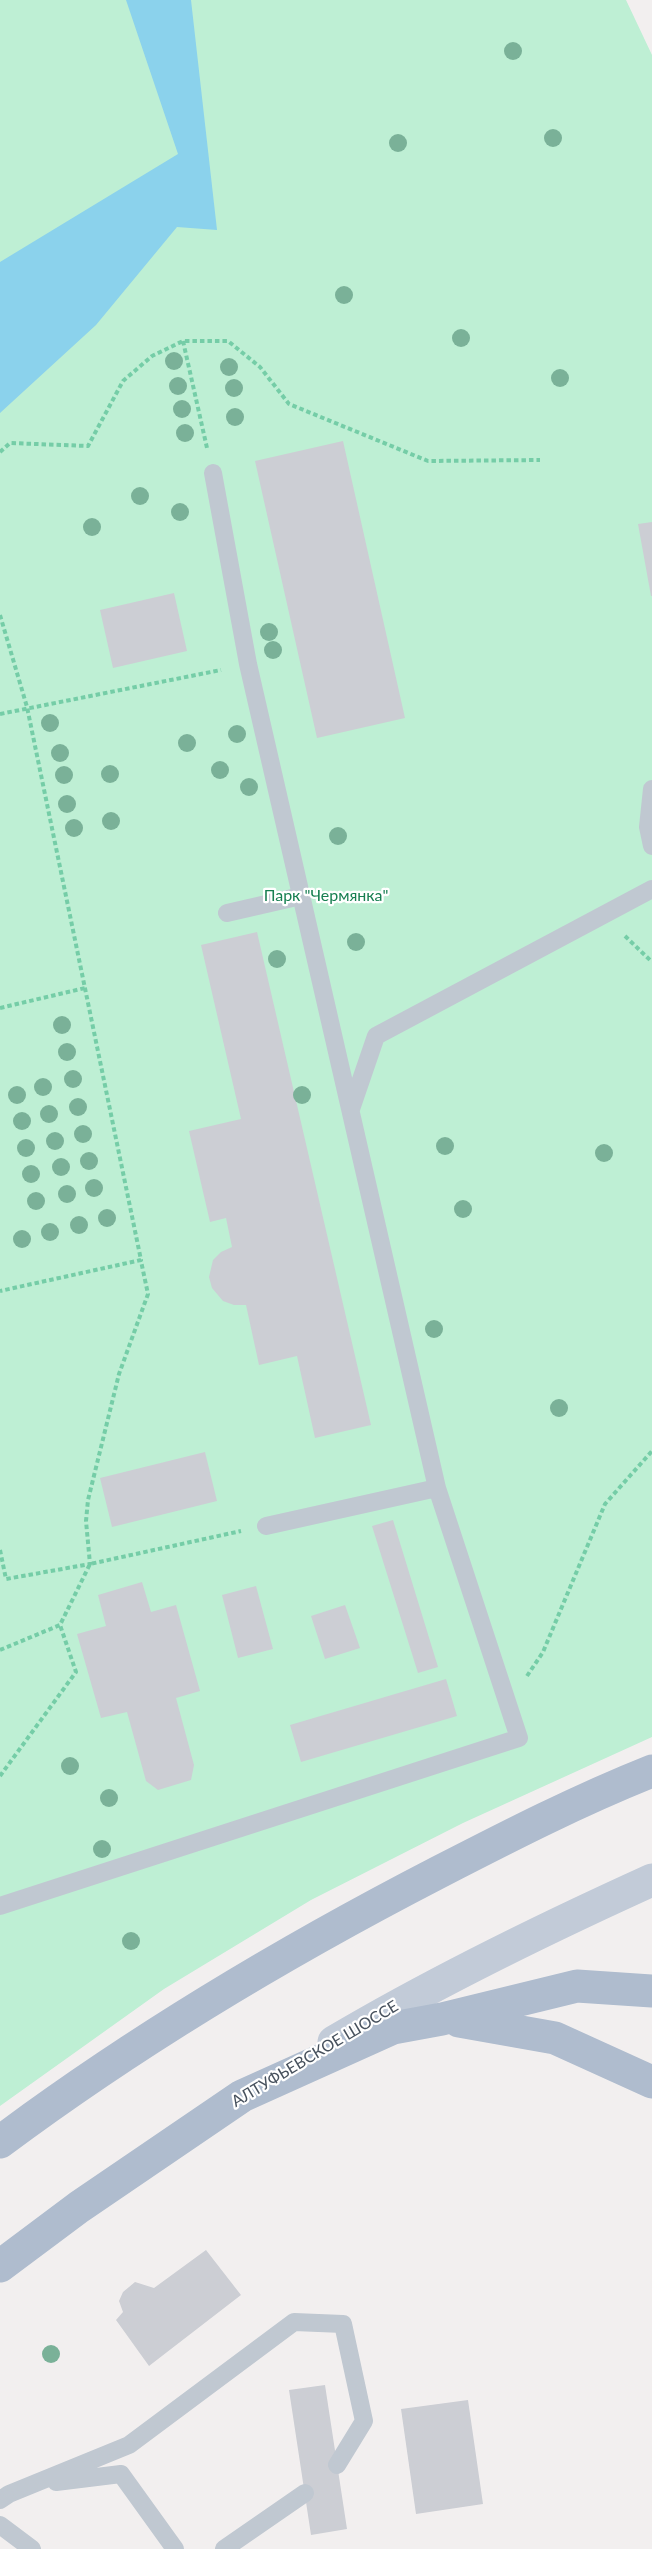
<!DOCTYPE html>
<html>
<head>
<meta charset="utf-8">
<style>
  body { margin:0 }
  canvas { display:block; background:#f2efef }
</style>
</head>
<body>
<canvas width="652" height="2549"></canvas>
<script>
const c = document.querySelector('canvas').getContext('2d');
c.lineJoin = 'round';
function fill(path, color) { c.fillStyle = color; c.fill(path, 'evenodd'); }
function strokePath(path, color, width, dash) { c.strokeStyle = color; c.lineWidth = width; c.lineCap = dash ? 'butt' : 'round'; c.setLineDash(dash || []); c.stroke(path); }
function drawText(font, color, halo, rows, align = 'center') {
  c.font = font + ' Lato,sans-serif'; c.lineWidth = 4.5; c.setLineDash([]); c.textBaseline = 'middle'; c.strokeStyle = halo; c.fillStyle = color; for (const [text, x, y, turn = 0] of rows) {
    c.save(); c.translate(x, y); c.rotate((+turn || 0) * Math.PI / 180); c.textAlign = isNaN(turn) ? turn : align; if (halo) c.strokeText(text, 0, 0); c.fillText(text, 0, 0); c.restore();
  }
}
const green = new Path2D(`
  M0 0H626L652 55V1737L463 1823 311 1900 164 1989 0 2106Z`);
const water = new Path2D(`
  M126 0H191L217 230 177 227 96 325 0 413V262L178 154Z`);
const building = new Path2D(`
  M343 441 405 718 317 738 255 461Z
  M652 522V596H651L638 524Z
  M174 593 187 651 113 668 100 610Z
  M257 932 371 1425 315 1438 297 1356 259 1365 246 1305H234L223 1301 212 1288 209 1277 213 1260 221 1252 232 1247 226 1218 210 1222 189 1131 241 1119 201 945Z
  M205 1452 217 1501 112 1527 100 1478Z
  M393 1520 438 1667 418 1673 372 1526Z
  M142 1582 151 1612 176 1605 200 1691 176 1698 194 1765 191 1780 158 1790 146 1781 127 1712 101 1718 77 1634 106 1626 98 1595Z
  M256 1586 273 1649 238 1658 222 1595Z
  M345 1605 360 1648 325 1659 311 1616Z
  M446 1679 457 1716 301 1762 290 1725Z
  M206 2250 241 2295 149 2366 116 2320 123 2312 119 2301 123 2292 135 2282 154 2288Z
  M325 2385 347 2529 311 2535 289 2390Z
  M468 2400 483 2504 416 2514 401 2409Z`);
const path = new Path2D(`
  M183 341 207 448
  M0 452 10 443 88 446 123 381 152 356 183 341H228L260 367 289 404 428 461 540 460
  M0 615 27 707 141 1260 0 1291
  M0 714 221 670
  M625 936 652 962
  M0 1008 85 988
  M0 1550 6 1579 90 1564 86 1521 88 1500 119 1374 148 1294 141 1261
  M0 1650 60 1625 90 1564 241 1531
  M527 1676 543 1652 605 1504 652 1451
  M0 1776 76 1672 60 1625`);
const lane = new Path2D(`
  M652 789 648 827 652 846
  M227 913 301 896
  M351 1109 376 1036 652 889
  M266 1526 437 1488
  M0 1906 519 1738 437 1488 248 664 213 473
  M56 2482 121 2474 175 2549
  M0 2500 9 2494 129 2445 294 2322 343 2324 364 2421 337 2465
  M0 2525 32 2549
  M224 2549 305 2493`);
const secondary = new Path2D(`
  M334 2042C437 1981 544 1929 652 1880`);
const primary = new Path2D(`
  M459 2021 555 2038 652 2082
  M0 2142C138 2039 286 1951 439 1872 509 1836 579 1800 652 1771
  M0 2266 79 2207 242 2096 393 2028 442 2019 577 1986 652 1991`);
const trees = [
  [513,51],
  [553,138],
  [398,143],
  [344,295],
  [461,338],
  [174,361],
  [229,367],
  [560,378],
  [178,386],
  [234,388],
  [182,409],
  [235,417],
  [185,433],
  [140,496],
  [180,512],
  [92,527],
  [269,632],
  [273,650],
  [50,723],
  [237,734],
  [187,743],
  [60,753],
  [220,770],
  [110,774],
  [64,775],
  [249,787],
  [67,804],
  [111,821],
  [74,828],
  [338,836],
  [356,942],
  [277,959],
  [62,1025],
  [67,1052],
  [73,1079],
  [43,1087],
  [17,1095],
  [302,1095],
  [78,1107],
  [49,1114],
  [22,1121],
  [83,1134],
  [55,1141],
  [445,1146],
  [26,1148],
  [604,1153],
  [89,1161],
  [61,1167],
  [31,1174],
  [94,1188],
  [67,1194],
  [36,1201],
  [463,1209],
  [107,1218],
  [79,1225],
  [50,1232],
  [22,1239],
  [434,1329],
  [559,1408],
  [70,1766],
  [109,1798],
  [102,1849],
  [131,1941],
  [51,2354]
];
const parkNames = [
  ["Парк \"Чермянка\"",326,896]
];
const streetNames = [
  ["АЛТУФЬЕВСКОЕ ШОССЕ",315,2054,-31]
];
fill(green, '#beefd4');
fill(water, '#8bd2ec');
fill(building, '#ccced4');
strokePath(path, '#75cda7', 4, [4.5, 3]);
strokePath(lane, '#c0c8d1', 18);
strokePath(secondary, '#c2cbd8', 33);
strokePath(primary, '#afbcce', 33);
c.fillStyle = '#7ab198';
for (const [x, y] of trees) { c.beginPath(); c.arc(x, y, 9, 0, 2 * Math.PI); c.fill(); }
drawText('16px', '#177f51', '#fff', parkNames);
drawText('16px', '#47515d', '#fff', streetNames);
</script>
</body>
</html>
